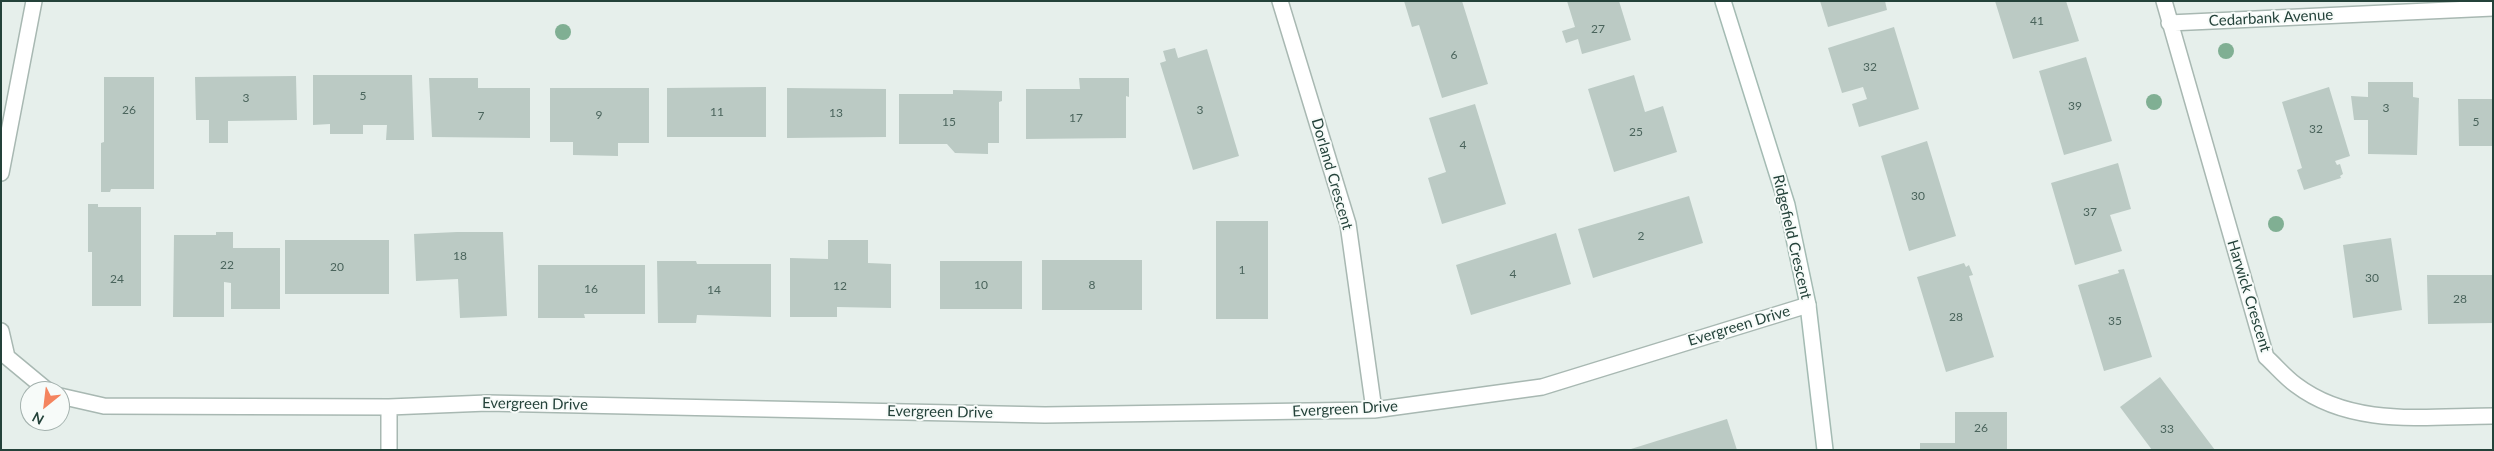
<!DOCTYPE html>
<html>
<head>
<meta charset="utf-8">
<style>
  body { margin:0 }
  #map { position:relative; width:2494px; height:451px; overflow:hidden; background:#e6efeb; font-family:Lato,sans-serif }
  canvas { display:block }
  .frame { position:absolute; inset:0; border:2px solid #24423a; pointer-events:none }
  .north { position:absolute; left:20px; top:381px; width:50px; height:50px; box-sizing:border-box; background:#f7fbf9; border:1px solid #a3b1ad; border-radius:50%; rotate:209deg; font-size:14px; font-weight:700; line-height:20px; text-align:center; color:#24423a }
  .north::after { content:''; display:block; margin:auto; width:18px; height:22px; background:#f4845f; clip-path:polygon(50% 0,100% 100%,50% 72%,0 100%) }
</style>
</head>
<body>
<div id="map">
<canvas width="2494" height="451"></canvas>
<div class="frame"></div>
<div class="north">N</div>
</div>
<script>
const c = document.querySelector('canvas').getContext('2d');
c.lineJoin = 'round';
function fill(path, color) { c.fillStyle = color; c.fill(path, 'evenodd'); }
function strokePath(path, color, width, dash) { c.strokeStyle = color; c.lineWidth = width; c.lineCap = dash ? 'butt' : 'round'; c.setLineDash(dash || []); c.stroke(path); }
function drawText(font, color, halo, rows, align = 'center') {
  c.font = font + ' Lato,sans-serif'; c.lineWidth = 4; c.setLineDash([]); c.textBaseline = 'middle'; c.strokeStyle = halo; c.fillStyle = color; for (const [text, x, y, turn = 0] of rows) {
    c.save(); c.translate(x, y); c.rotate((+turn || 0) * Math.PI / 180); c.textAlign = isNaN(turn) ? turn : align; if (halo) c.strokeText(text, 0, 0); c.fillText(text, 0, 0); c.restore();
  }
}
const building = new Path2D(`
  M1404 1H1462L1488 84 1442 98 1419 25 1412 27Z
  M1567 1H1619L1631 40 1582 54 1578 39 1566 43 1562 31 1575 27Z
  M1820 1H1885L1887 10 1828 27Z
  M1995 1H2066L2079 41 2013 59Z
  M1894 27 1919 109 1859 127 1852 104 1867 99 1863 87 1842 93 1828 48Z
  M1175 48 1178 58 1207 49 1239 156 1193 170 1160 63 1166 61 1163 51Z
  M2086 57 2112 141 2064 155 2039 71Z
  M313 75H412L414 140H386L387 125H363V134H330V124L313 125Z
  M1634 75 1645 112 1663 106 1677 152 1614 172 1588 89Z
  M296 76 297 120 228 121V143H209V120H196L195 77Z
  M104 77H154V189H111L110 192H101V143L104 142Z
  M429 78H478V88H530V138L432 137Z
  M1079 78H1129V97L1126 96V138L1026 139V89H1080Z
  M2368 82H2413V97L2419 98 2417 155 2368 154V120H2354L2351 96 2368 97Z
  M766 87V137H667V88Z
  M2329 87 2350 156 2335 161 2337 165 2340 164 2343 174 2340 176 2341 178 2304 190 2297 170 2302 168 2282 102Z
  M550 88H649V143H618V156L573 155V142H550Z
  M787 88 886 89V137L787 138Z
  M953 90 1002 91V101L999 102V143H988V154L955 153 947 144H899V94H953Z
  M2458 99H2493V146H2459Z
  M1475 104 1506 204 1442 224 1428 178 1446 172 1429 118Z
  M1927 141 1956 236 1909 251 1881 156Z
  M2118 163 2131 209 2110 215 2122 251 2075 265 2051 183Z
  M1689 196 1703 243 1593 278 1578 229Z
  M88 204H98V207H141V306H92V252H88Z
  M1216 221H1268V319H1216Z
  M216 232H233V248H280V309H231V283L224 282V317H173L174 235H216Z
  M457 232H503L507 316 460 318 458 279 416 281 414 234Z
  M1556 233 1571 284 1471 315 1456 265Z
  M2391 238 2402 310 2353 318 2343 245Z
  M285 240H389V294H285Z
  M828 240H868V263L891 264V308L837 307V317H790V258L828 259Z
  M1042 260H1142V310H1042Z
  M657 261H696L697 264H771V317L697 315 696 323H658Z
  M940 261H1022V309H940Z
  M1964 263 1966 267 1969 265 1973 275 1969 276 1994 357 1946 372 1917 277Z
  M538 265H645V314H584L585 318H538Z
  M2124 269 2152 357 2104 371 2078 285 2119 273 2118 270Z
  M2427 275H2493V323L2428 324Z
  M2160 377 2215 450H2152L2120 407Z
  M1955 412H2007V450H1920V443H1955Z
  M1727 419 1737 450H1631V449Z`);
const street = new Path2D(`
  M1280 1 1348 224 1374 410
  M2164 1 2266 357C2276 366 2285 377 2296 385 2353 428 2427 416 2493 416
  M2169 23 2493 8
  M1 173 34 1
  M1 331 7 357 48 391
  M60 396 104 406 389 407 487 403 1045 415 1374 410 1542 387 1808 305
  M389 450V407`);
const secondary = new Path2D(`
  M1723 1 1787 205 1808 305 1825 450`);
const trees = [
  [563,32],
  [2226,51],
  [2154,102],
  [2276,224]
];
const numberNames = [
  ["41",2037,21],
  ["27",1598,29],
  ["6",1454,55],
  ["32",1870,67],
  ["5",363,96],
  ["3",246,98],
  ["39",2075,106],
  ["3",2386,108],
  ["26",129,110],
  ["3",1200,110],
  ["11",717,112],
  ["13",836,113],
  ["9",599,115],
  ["7",481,116],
  ["17",1076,118],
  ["15",949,122],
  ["5",2476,122],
  ["32",2316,129],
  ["25",1636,132],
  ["4",1463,145],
  ["30",1918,196],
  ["37",2090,212],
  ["2",1641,236],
  ["18",460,256],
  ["22",227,265],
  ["20",337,267],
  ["1",1242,270],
  ["4",1513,274],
  ["30",2372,278],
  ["24",117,279],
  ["10",981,285],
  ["8",1092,285],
  ["12",840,286],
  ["16",591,289],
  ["14",714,290],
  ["28",2460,299],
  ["28",1956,317],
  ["35",2115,321],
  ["26",1981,428],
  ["33",2167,429]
];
const streetNames = [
  ["Cedarbank Avenue",2271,18,-3],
  ["Dorland Crescent",1332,174,74],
  ["Ridgefield Crescent",1792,237,77],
  ["Harwick Crescent",2249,296,73],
  ["Evergreen Drive",1739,326,-17],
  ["Evergreen Drive",535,404,1],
  ["Evergreen Drive",1345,409,-3],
  ["Evergreen Drive",940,412,1]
];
fill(building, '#bbcac4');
strokePath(street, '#a8b8b2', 18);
strokePath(secondary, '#a4bbb3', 18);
strokePath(street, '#fff', 15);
strokePath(secondary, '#fff', 15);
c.fillStyle = '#80af93';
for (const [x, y] of trees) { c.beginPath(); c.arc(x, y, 8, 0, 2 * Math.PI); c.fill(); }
drawText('12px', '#4a645c', null, numberNames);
drawText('15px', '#24423a', '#f7fbf9', streetNames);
</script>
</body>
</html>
